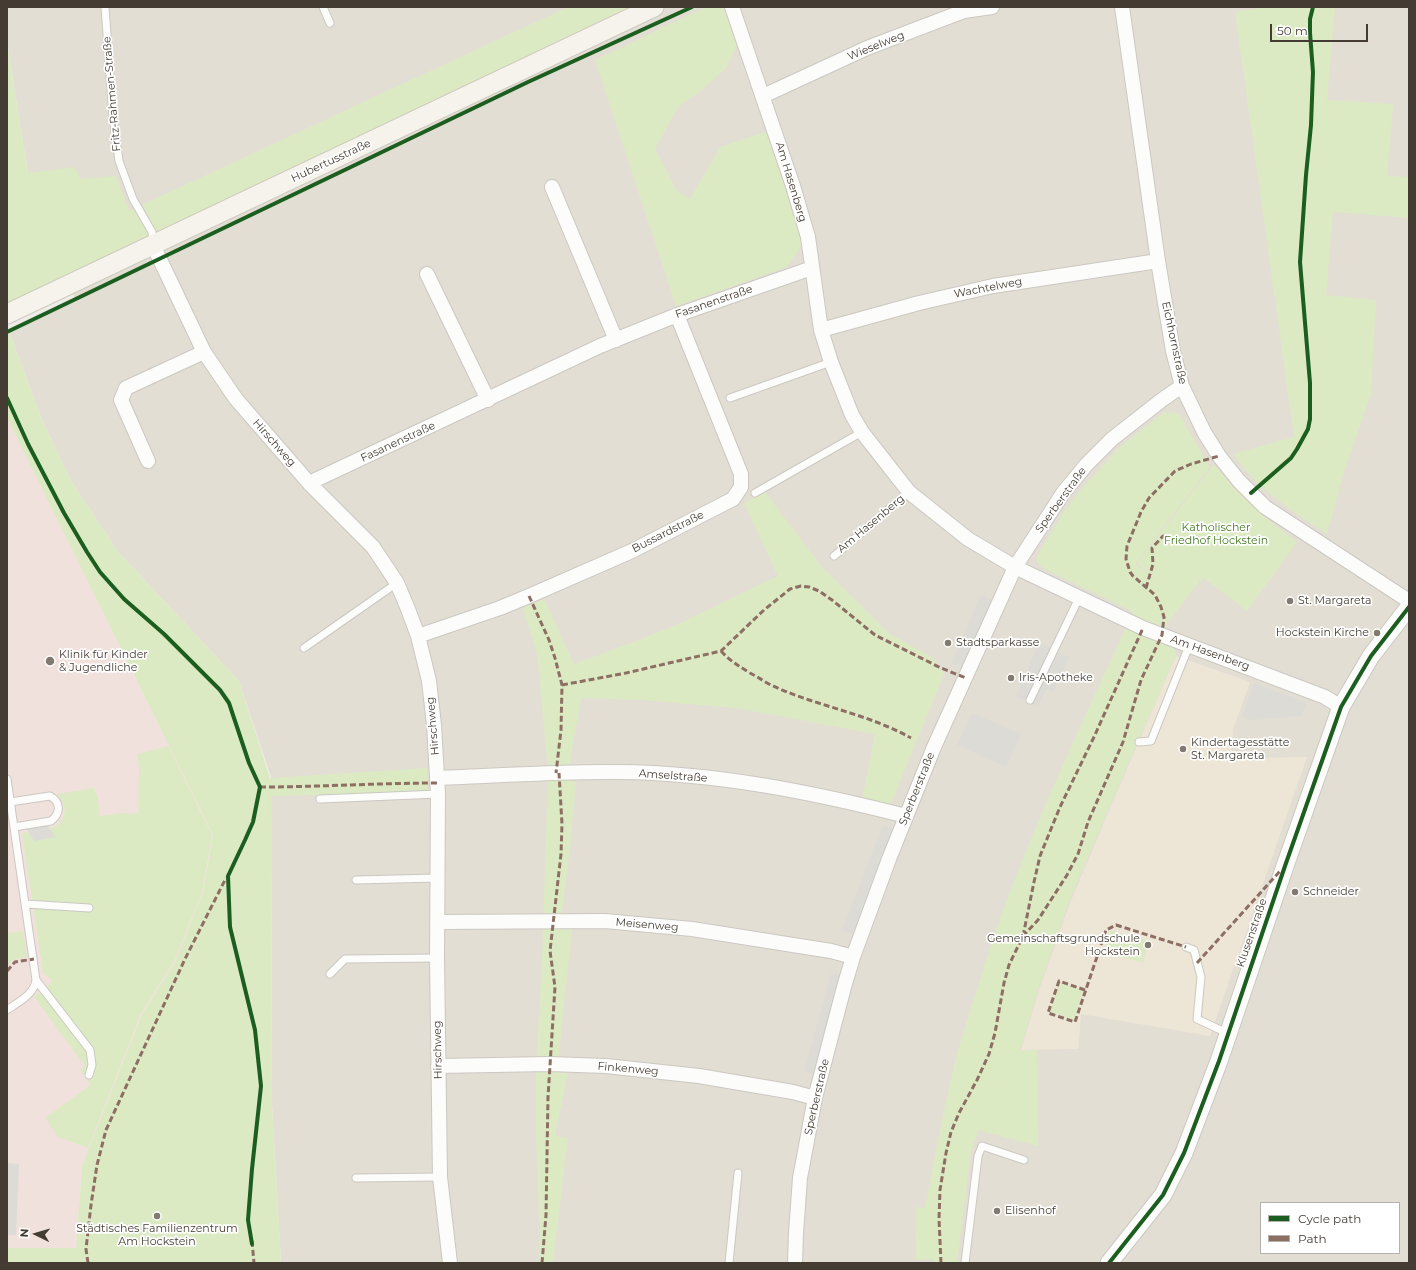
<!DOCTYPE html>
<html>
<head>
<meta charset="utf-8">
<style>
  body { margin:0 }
  #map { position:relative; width:1416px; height:1270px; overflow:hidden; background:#eeece6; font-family:Montserrat,sans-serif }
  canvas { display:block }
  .frame { position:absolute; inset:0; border:8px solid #443c32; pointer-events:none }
  .legend { position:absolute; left:1260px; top:1202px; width:140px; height:52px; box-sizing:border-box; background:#fff; border:1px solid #b4b1ad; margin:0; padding:5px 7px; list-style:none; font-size:12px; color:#443c32 }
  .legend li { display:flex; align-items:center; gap:8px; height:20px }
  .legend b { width:20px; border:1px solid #b4b1ad }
  .north { position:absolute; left:16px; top:1214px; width:40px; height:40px; -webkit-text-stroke:3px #fff; paint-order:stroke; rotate:275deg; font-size:11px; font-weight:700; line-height:16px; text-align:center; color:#443c32 }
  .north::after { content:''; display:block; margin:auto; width:14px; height:18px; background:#443c32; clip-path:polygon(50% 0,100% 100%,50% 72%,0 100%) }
  .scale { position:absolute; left:1270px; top:24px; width:98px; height:18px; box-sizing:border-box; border:2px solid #443c32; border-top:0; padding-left:5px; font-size:12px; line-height:14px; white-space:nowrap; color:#443c32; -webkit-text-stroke:3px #fff; paint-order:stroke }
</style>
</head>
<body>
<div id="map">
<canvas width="1416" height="1270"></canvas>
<div class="frame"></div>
<ul class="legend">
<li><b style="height:5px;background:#1b5e20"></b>Cycle path</li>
<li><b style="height:5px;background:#8d6e63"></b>Path</li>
</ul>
<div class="north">N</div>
<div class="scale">50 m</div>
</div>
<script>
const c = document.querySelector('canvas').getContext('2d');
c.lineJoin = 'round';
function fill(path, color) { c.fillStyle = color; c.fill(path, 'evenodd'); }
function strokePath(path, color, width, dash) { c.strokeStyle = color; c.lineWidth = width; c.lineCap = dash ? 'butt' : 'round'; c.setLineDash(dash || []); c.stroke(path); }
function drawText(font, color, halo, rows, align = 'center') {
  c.font = font + ' Montserrat,sans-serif'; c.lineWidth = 3.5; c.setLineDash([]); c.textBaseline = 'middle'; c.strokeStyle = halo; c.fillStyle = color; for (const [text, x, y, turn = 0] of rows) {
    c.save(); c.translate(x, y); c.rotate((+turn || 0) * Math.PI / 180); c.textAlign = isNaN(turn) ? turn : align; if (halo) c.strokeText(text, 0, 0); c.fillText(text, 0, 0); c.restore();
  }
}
const residential = new Path2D(`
  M7 7H1409V1263H281L272 1105 271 777 239 681 119 553 71 481 42 420 9 331 75 299 28 173 7 43ZM1261 1203H1399V1253H1261Z`);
const education = new Path2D(`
  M1176 656 1250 682 1233 729 1231 759 1307 757 1210 1036 1081 1014 1078 1049 1021 1050 1040 987 1070 903 1113 801Z`);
const medical = new Path2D(`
  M7 418 213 835 203 892 175 962 142 1014 82 1166 76 1248H7Z`);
const green = new Path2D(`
  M568 7H642L7 306V43L28 173 75 167 80 179 116 176 129 211Z
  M706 7 724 8 737 45 726 68 702 90 678 107 655 149 677 191 690 199 720 147 766 132 803 243 787 267 676 306 595 60Z
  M1267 7H1335L1327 100 1393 104 1387 176 1409 177V218L1333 212 1326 295 1376 300 1371 394 1344 472 1327 534C1291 510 1258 490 1233 454L1294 437 1235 12Z
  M9 331 42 420 71 481 119 553 239 681 270 778 427 768V792L271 796 272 1105 281 1263H7V1248H76L82 1166 142 1014 175 962 203 892 213 835 7 418V332Z
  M1164 412 1179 414 1210 467 1135 564 1159 581 1137 563 1214 464C1237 495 1266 519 1297 542L1247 611 1204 578 1201 581 1193 575 1200 581 1166 625 1176 655 1112 801 1069 902 1039 987 1020 1050H1037L1038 1146 978 1130 970 1156 957 1263H934V1259L916 1260 915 1207 925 1208C934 1158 944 1108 956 1058 964 1029 974 999 983 970 1021 848 1080 728 1133 612L1043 568 1037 562V556L1063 513 1083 487 1121 446Z
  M765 492 821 566 890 634 933 658 944 674 890 806 862 800 875 734 736 708 641 700 581 698 567 780 576 782 570 847 560 928 572 929 557 1072 568 1073 555 1135 568 1138 553 1263H539L540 1246 536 1132V1070L542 959 548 770 537 654 523 608 544 599 574 664 639 640 683 622 778 576 744 503Z
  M168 746 212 835 202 892 174 961 141 1013 88 1148 58 1137 45 1118 91 1085 80 1070 85 1066 34 997 53 981 43 973 22 833C36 831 61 832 64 814 66 805 63 801 57 794L94 788 98 798 100 816 120 813 138 814 139 769 137 754Z
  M1110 930 1149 941 1143 963 1104 952Z
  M23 931 27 957 13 960 7 966V933Z
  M1060 982 1084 991 1074 1020 1050 1012Z`);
const parking = new Path2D(`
  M981 595 991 600 961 668 951 663Z
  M1039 643 1069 657 1054 692 1046 689 1038 706 1016 696Z
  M1254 683 1307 703 1301 716 1249 720 1242 716Z
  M972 713 1021 734 1006 767 957 745Z
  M45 822 56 837 34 841 24 825Z
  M883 825 894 830 853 934 842 930Z
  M831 974 841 976 814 1074 804 1072Z
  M7 1163 19 1164V1167L16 1235H7Z`);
const service = new Path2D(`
  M105 7 113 117 119 161 133 199 152 232 153 243
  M323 7 330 23
  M730 398 831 362
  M755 493 862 432
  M834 556 909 492
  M304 648 397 583
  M1030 700 1079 598
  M1139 742 1151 741 1189 646
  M7 779 36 980C34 995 18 1002 7 1010
  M320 799 438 794
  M10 802 50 796C61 802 61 813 51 821L14 827
  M356 880 437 878
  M26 904 89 908
  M1186 947 1194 950 1201 977 1197 1019 1227 1033
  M330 974 345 959 437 958
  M36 980 90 1050 92 1065 89 1075
  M356 1178 440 1177
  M729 1263 738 1173
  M965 1263 978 1156 982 1146 1024 1160`);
const minor = new Path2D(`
  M732 7 793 186 808 237 821 330 831 362 852 415 862 432 909 492 968 539 1015 567 1143 628 1325 697 1341 707
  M1122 7 1158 261 1173 351 1182 386 1204 432 1219 456 1239 481 1265 507 1409 601
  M763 96 867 48 964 11 992 7
  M552 187 616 340
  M153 245 204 352 236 399 309 483 373 547 397 583 408 609 418 636 429 681 434 725 438 794 437 958 440 1177 450 1263
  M427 274 488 400
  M821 330 919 303 993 286 1158 261
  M148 461 121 400 126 388 204 352
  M309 483 600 346 677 315 812 268
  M418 636 500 608 529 596 632 551 733 499 741 487V474L677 315
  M437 778C498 776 559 771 619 772 716 773 812 792 906 816
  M438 922 605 921 692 929 831 951 853 957
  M438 1066 550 1064 606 1066 699 1076 793 1092 815 1098
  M795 1263 796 1233 800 1178 815 1098 844 987 853 957 889 859 934 747 1015 567 1063 493 1086 465 1112 439 1163 399 1182 386`);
const tertiary = new Path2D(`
  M1109 1263 1163 1195 1184 1153 1219 1061 1285 866 1341 707 1371 656 1409 607`);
const secondary = new Path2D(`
  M7 314 654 7`);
const quiet = new Path2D(`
  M1146 588 1153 564 1152 548 1163 536 1170 540
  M529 596 549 640 555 658 562 685 561 730 556 773
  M721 651C730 661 739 666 750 673 756 676 762 680 769 684 814 706 867 713 911 738
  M562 685 626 673 721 651 764 610 790 589 801 586 809 587 819 591 832 600 875 635 941 668 966 678
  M260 787C319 787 378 783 438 783
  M1023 936 1034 882 1040 856 1060 807 1094 737 1143 628
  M1197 963 1281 870
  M7 971 15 962 34 959
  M1085 990 1059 981 1048 1013 1075 1022 1106 930 1116 925 1186 947
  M252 1241 254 1263
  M88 1263 86 1249 91 1205 97 1165 106 1130 185 959 226 878
  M542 1263 546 1215 548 1097 555 987 550 951 561 854 562 824 559 773
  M941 1263 939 1219 940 1190 946 1153 951 1132 959 1113 977 1080 989 1054 995 1033 1004 983 1009 965 1023 936 1038 920 1067 875 1078 854 1088 822 1123 742 1141 680 1162 635 1164 617 1161 607 1155 595 1133 576 1130 572 1126 559 1127 546 1141 512 1149 498 1175 471 1191 464 1219 456`);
const cycleway = new Path2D(`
  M7 332 528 82 692 7
  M7 398 28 444 64 513 87 552 100 572 124 599 164 634 220 690 229 703 249 763 260 787 253 822 245 840 228 876 230 927 255 1030 261 1086 252 1169 248 1220 252 1244
  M1251 493 1291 458 1297 449 1308 429 1310 419V383L1300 262 1306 175 1311 125 1313 72 1310 33V19L1313 7
  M1109 1263 1163 1195 1184 1153 1219 1061 1285 866 1341 707 1371 656 1409 607`);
const markers = [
  [1290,601,4,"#807a71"],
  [1377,633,4,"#807a71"],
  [948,643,4,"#807a71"],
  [50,661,5,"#807a71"],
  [1011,678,4,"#807a71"],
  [1183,749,4,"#807a71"],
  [1295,892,4,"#807a71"],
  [1148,945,4,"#807a71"],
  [997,1211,4,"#807a71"],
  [157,1216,4,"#807a71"]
];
const streetNames = [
  ["Wieselweg",876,46,-22],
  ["Fritz-Rahmen-Straße",112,94,-95],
  ["Hubertusstraße",331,161,-25],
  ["Am Hasenberg",791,182,73],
  ["Wachtelweg",988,288,-11],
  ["Fasanenstraße",714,302,-19],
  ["Eichhornstraße",1174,343,78],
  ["Fasanenstraße",398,442,-25],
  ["Hirschweg",274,443,49],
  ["Sperberstraße",1061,500,-54],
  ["Am Hasenberg",871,524,-40],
  ["Bussardstraße",668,532,-27],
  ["Am Hasenberg",1210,653,20],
  ["Hirschweg",433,726,-95],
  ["Amselstraße",673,776,4],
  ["Sperberstraße",917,789,-68],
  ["Meisenweg",647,925,5],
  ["Klusenstraße",1252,933,-71],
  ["Hirschweg",438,1050,-91],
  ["Finkenweg",628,1069,5],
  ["Sperberstraße",817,1097,-77]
];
const parkNames = [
  ["Katholischer",1216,528],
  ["Friedhof Hockstein",1216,541]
];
const poiNames = [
  ["St. Margareta",1298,601],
  ["Hockstein Kirche",1369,633,"right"],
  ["Stadtsparkasse",956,643],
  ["Klinik für Kinder",59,655],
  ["& Jugendliche",59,668],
  ["Iris-Apotheke",1019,678],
  ["Kindertagesstätte",1191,743],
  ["St. Margareta",1191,756],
  ["Schneider",1303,892],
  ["Gemeinschaftsgrundschule",1140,939,"right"],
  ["Hockstein",1140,952,"right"],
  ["Elisenhof",1005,1211],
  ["Städtisches Familienzentrum",157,1229,"center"],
  ["Am Hockstein",157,1242,"center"]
];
fill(residential, '#e3ded3');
fill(education, '#ede6d7');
fill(medical, '#f1e1dc');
fill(green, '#dceac4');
fill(parking, '#dddbd6');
strokePath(service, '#cbc8c2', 9);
strokePath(minor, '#cbc8c2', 16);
strokePath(tertiary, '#cbc8c2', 19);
strokePath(secondary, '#cfcabe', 21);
strokePath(service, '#fcfcfb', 7);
strokePath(minor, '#fcfcfb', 14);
strokePath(tertiary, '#fcfcfb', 17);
strokePath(secondary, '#f6f3ec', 19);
strokePath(quiet, '#8d6e63', 3, [6, 3]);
strokePath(cycleway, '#1b5e20', 4);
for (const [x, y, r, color] of markers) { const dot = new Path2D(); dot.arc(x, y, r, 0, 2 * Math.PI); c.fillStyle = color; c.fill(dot); strokePath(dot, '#fff', 1.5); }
drawText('11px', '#443c32', '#fff', streetNames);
drawText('11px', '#467824', '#fff', parkNames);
drawText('11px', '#443c32', '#fff', poiNames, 'left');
</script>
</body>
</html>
